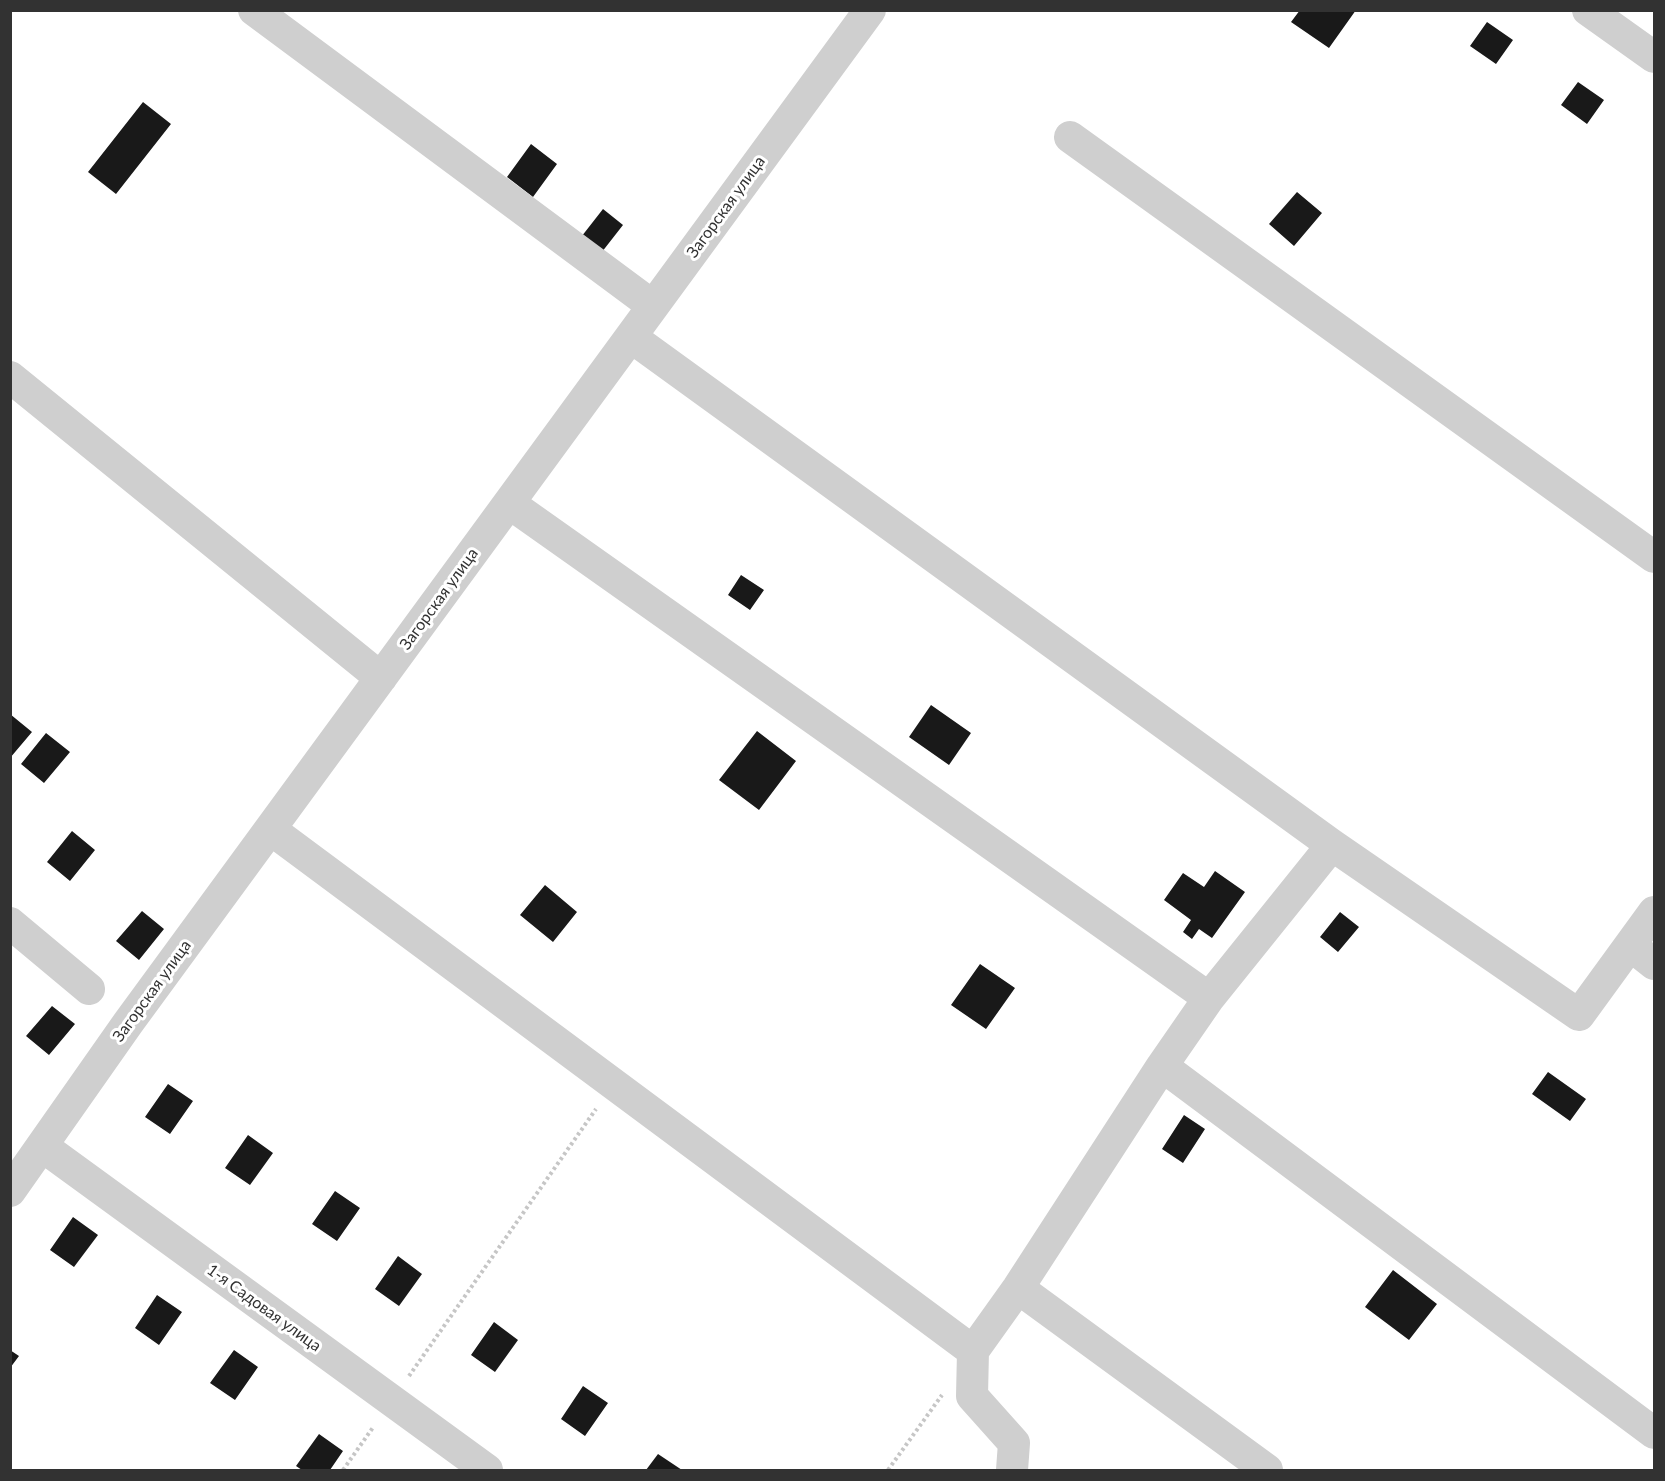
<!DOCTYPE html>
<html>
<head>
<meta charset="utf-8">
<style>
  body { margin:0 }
  #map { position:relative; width:1665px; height:1481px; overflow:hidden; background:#fff; font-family:Lato,sans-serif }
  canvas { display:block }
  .frame { position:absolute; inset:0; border:12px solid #323232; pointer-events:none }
</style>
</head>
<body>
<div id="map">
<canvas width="1665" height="1481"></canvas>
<div class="frame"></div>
</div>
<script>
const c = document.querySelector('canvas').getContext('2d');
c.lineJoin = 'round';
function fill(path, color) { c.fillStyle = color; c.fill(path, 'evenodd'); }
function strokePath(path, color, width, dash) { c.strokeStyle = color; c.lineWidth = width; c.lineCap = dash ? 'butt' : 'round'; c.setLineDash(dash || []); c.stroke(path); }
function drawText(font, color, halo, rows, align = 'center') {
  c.font = font + ' Lato,sans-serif'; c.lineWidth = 6; c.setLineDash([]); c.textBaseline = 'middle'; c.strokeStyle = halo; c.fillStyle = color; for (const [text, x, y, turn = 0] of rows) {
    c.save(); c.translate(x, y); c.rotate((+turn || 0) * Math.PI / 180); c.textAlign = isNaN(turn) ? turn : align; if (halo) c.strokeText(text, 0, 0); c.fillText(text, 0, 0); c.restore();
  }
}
const building = new Path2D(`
  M1300 10H1356L1329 48 1291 22Z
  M1487 22 1513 40 1496 64 1470 46Z
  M1578 82 1604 100 1587 124 1561 105Z
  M143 102 171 124 116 194 88 172Z
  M531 144 557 164 533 197 507 177Z
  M1297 192 1322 213 1294 246 1269 224Z
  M603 209 623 225 598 257 578 241Z
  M741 575 764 590 750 610 728 595Z
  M931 705 971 733 949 765 909 737Z
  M10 714 32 732 10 758Z
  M757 731 796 761 759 810 719 780Z
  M46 733 70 752 44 783 21 764Z
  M72 831 95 850 70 881 47 862Z
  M1215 871 1245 892 1212 938 1199 929 1192 939 1183 932 1191 920 1164 900 1183 873 1204 887Z
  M545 885 577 912 553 942 520 915Z
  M142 911 164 929 139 960 116 941Z
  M1340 912 1359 927 1338 952 1320 937Z
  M980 964 1015 988 986 1029 951 1005Z
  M52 1006 75 1024 49 1055 26 1036Z
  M1548 1072 1586 1099 1570 1121 1532 1094Z
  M168 1084 193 1101 170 1134 145 1117Z
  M1184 1115 1205 1129 1183 1163 1162 1149Z
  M248 1135 273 1153 250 1185 225 1168Z
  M335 1191 360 1208 337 1241 312 1224Z
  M73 1217 98 1235 74 1267 50 1250Z
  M398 1256 422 1274 399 1306 375 1289Z
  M1393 1270 1437 1304 1409 1340 1365 1307Z
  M157 1295 182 1312 159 1345 135 1328Z
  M494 1322 518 1340 495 1372 471 1355Z
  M10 1350 19 1356 10 1368Z
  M234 1350 258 1367 235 1400 210 1383Z
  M583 1386 608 1403 585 1436 561 1419Z
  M319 1434 343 1451 330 1470H302L296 1466Z
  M658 1454 682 1470H646Z`);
const path = new Path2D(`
  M409 1376 596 1109
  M343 1470 374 1426
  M888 1470 942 1395`);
const minor = new Path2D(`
  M254 10 653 306
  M1588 10 1654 57
  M1070 137 1654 557
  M631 337 1332 845 1579 1015 1654 912
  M10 377 381 678
  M509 503 1209 998
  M270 829 973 1351
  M10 923 89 989
  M1630 945 1654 964
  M1162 1066 1654 1433
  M42 1146 487 1470
  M10 1191 128 1023 870 10
  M1018 1288 1267 1470
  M1012 1470 1014 1443 972 1396 973 1351 1018 1288 1162 1066 1209 998 1332 845`);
const streetNames = [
  ["Загорская улица",726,207,-54],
  ["Загорская улица",439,599,-54],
  ["Загорская улица",152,991,-54],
  ["1-я Садовая улица",264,1308,36]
];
fill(building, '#191919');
strokePath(path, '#c6c6c6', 4, [3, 3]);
strokePath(minor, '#cfcfcf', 32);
drawText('16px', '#323232', '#fff', streetNames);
</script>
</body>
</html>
